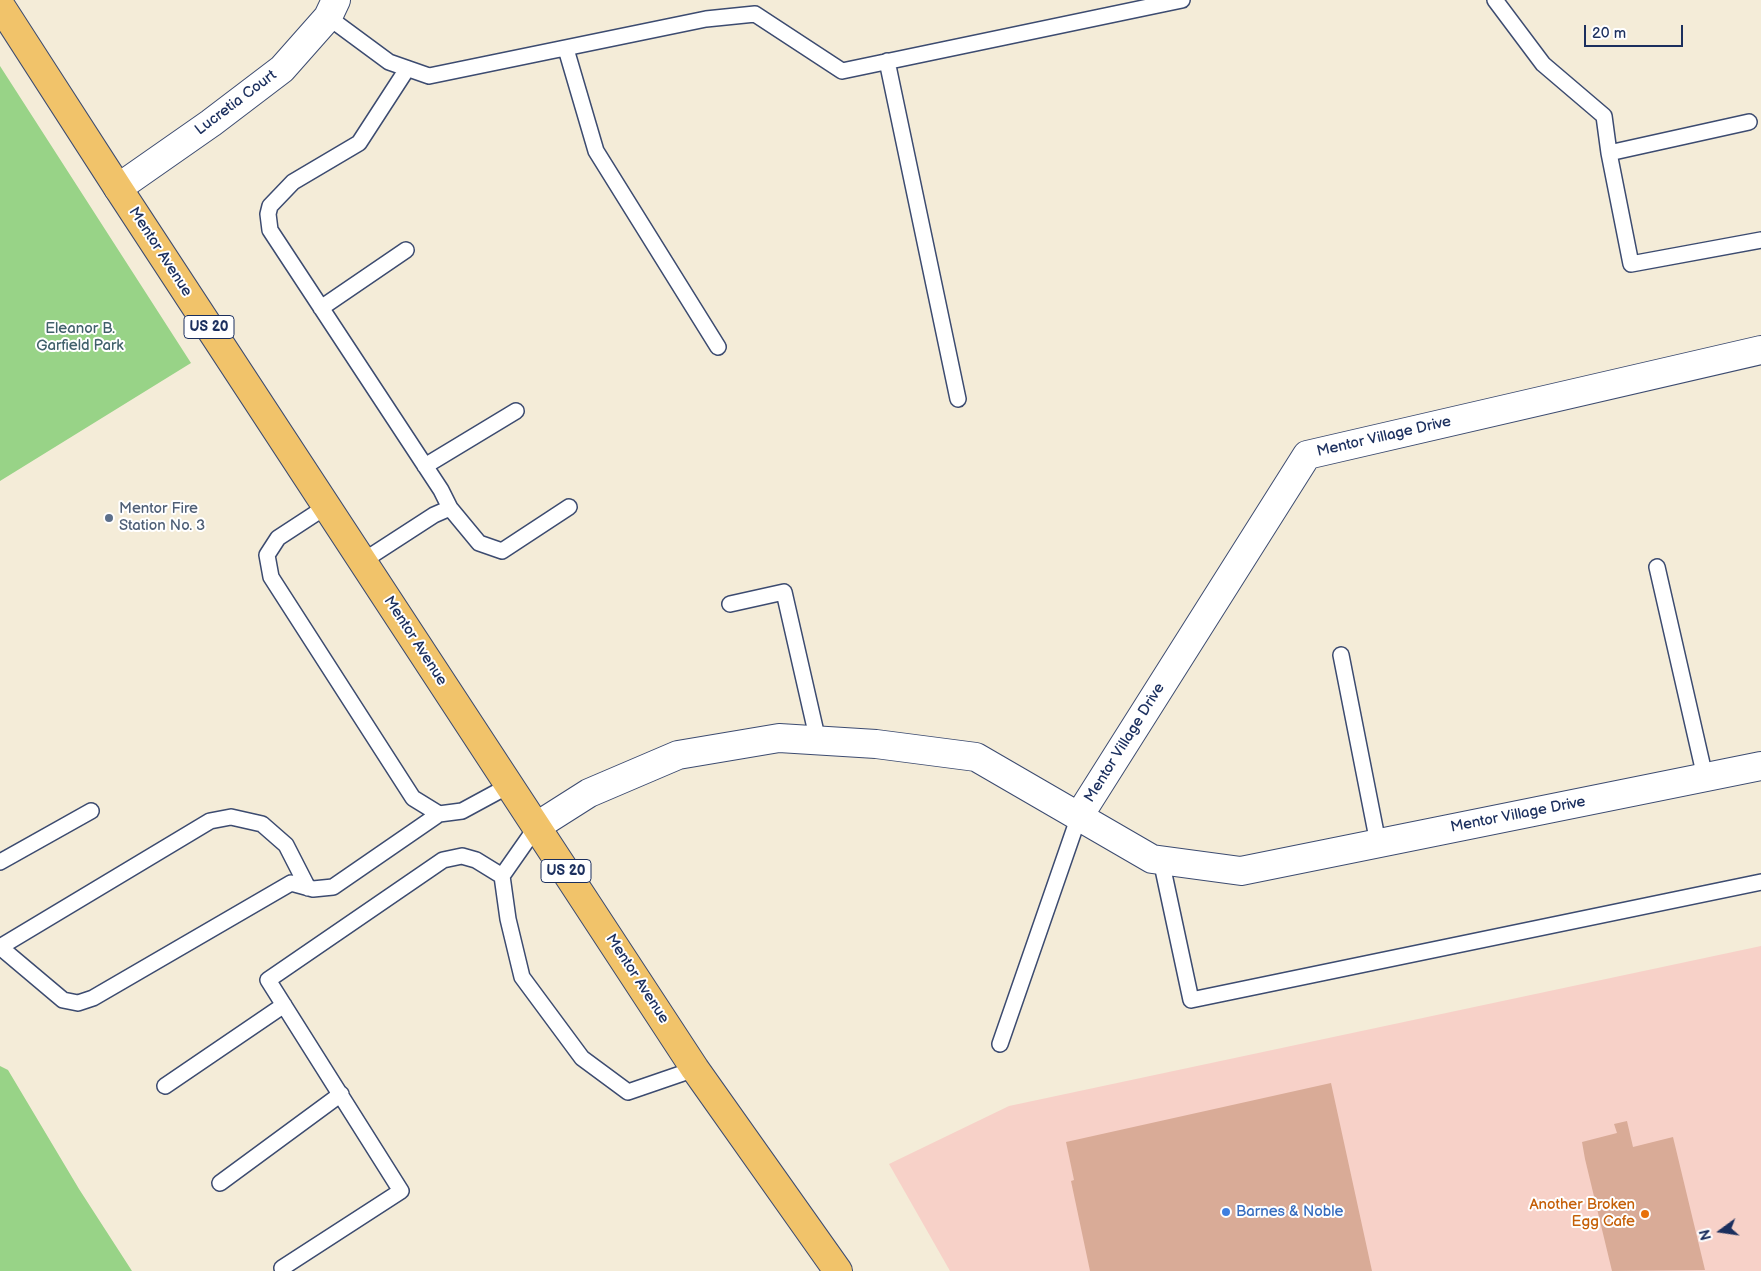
<!DOCTYPE html>
<html>
<head>
<meta charset="utf-8">
<style>
  body { margin:0 }
  #map { position:relative; width:1761px; height:1271px; overflow:hidden; background:#f4ecd8; font-family:"Balsamiq Sans",sans-serif }
  canvas { display:block }
  .north { position:absolute; left:1696px; top:1206px; width:50px; height:50px; -webkit-text-stroke:4px #fff; paint-order:stroke; rotate:256deg; font-size:14px; font-weight:700; line-height:20px; text-align:center; color:#1b2f5e }
  .north::after { content:''; display:block; margin:auto; width:18px; height:22px; background:#1b2f5e; clip-path:polygon(50% 0,100% 100%,50% 72%,0 100%) }
  .scale { position:absolute; left:1584px; top:25px; width:99px; height:22px; box-sizing:border-box; border:2px solid #1b2f5e; border-top:0; padding-left:6px; font-size:15px; line-height:18px; white-space:nowrap; color:#1b2f5e; -webkit-text-stroke:4px #fff; paint-order:stroke }
</style>
</head>
<body>
<div id="map">
<canvas width="1761" height="1271"></canvas>
<div class="north">N</div>
<div class="scale">20 m</div>
</div>
<script>
const c = document.querySelector('canvas').getContext('2d');
c.lineJoin = 'round';
function fill(path, color) { c.fillStyle = color; c.fill(path, 'evenodd'); }
function strokePath(path, color, width, dash) { c.strokeStyle = color; c.lineWidth = width; c.lineCap = dash ? 'butt' : 'round'; c.setLineDash(dash || []); c.stroke(path); }
function drawText(font, color, halo, rows, align = 'center') {
  c.font = font + ' "Balsamiq Sans",sans-serif'; c.lineWidth = 4; c.setLineDash([]); c.textBaseline = 'middle'; c.strokeStyle = halo; c.fillStyle = color; for (const [text, x, y, turn = 0] of rows) {
    c.save(); c.translate(x, y); c.rotate((+turn || 0) * Math.PI / 180); c.textAlign = isNaN(turn) ? turn : align; if (halo) c.strokeText(text, 0, 0); c.fillText(text, 0, 0); c.restore();
  }
}
const built = new Path2D(`
  M1761 946V1271H950L889 1164 1009 1106Z`);
const green = new Path2D(`
  M0 66 191 363 0 481Z
  M0 1066 8 1070 79 1189 132 1271H0Z`);
const building = new Path2D(`
  M1331 1083 1372 1271H1090L1071 1181 1074 1180 1066 1142Z
  M1627 1121 1633 1147 1673 1137 1705 1270 1612 1271 1585 1159 1582 1142 1617 1133 1614 1124Z`);
const service = new Path2D(`
  M1495 0 1543 64 1604 116 1609 153 1631 264 1761 240
  M328 17 389 62 429 76 706 19 755 14 842 71 1182 0
  M566 49 596 151 718 347
  M887 61 958 399
  M1609 153 1749 122
  M321 308 406 250
  M425 466 516 411
  M327 506 278 538 267 555 271 577 413 798 439 814 462 811 510 785
  M450 508 479 543 502 551 569 507
  M363 561 434 515 450 508 441 490 270 230 268 214 270 206 293 182 359 143 407 69
  M1657 567 1705 777
  M730 604 784 592 818 741
  M1341 655 1378 843
  M537 826 502 876 508 919 522 977 582 1058 628 1092 695 1069
  M1161 860 1191 1000 1761 882
  M0 862 91 811
  M0 947 63 1000 78 1003 93 998 291 883 313 889 333 887 439 814
  M0 947 210 821 231 817 262 824 286 845 308 888
  M1000 1044 1079 816
  M165 1086 284 1005
  M220 1183 341 1094
  M282 1268 401 1191 268 980 443 860 462 856 476 860 502 876`);
const minor = new Path2D(`
  M118 188 211 123 282 69 328 17 336 0
  M1079 816 1307 455 1761 350
  M537 826 589 793 678 755 779 738 876 744 976 757 1152 859 1241 871 1761 766`);
const primary = new Path2D(`
  M0 5 118 188 695 1069 838 1271`);
const markers = [
  [109,518,5,"#5c6f8a"],
  [1226,1212,5,"#3f7fe0"],
  [1645,1214,5,"#e8710a"]
];
const shields = [
  [209,327,50],
  [566,871,50]
];
const shieldNames = [
  ["US 20",209,327],
  ["US 20",566,871]
];
const streetNames = [
  ["Lucretia Court",236,103,-37],
  ["Mentor Avenue",160,252,57],
  ["Mentor Village Drive",1384,437,-13],
  ["Mentor Avenue",415,641,57],
  ["Mentor Village Drive",1125,743,-58],
  ["Mentor Village Drive",1518,815,-11],
  ["Mentor Avenue",637,979,57]
];
const parkNames = [
  ["Eleanor B.",80,329],
  ["Garfield Park",80,346]
];
const serviceNames = [
  ["Mentor Fire",119,509],
  ["Station No. 3",119,526]
];
const foodNames = [
  ["Another Broken",1635,1205],
  ["Egg Cafe",1635,1222]
];
const shopNames = [
  ["Barnes & Noble",1236,1212]
];
fill(built, '#f7d1c8');
fill(green, '#98d387');
fill(building, '#d9ab97');
strokePath(service, '#3c4b70', 18);
strokePath(minor, '#3c4b70', 30);
strokePath(primary, '#3c4b70', 30);
strokePath(service, '#fff', 15);
strokePath(minor, '#fff', 28);
strokePath(primary, '#f1c36a', 28);
for (const [x, y, r, color] of markers) { const dot = new Path2D(); dot.arc(x, y, r, 0, 2 * Math.PI); c.fillStyle = color; c.fill(dot); strokePath(dot, '#fff', 2); }
for (const [x, y, w] of shields) { const box = new Path2D(); box.roundRect(x - w / 2, y - 11.5, w, 23, 4); c.fillStyle = '#fff'; c.fill(box); strokePath(box, '#1b2f5e', 1); }
drawText('bold 14px', '#1b2f5e', null, shieldNames);
drawText('15px', '#1b2f5e', '#fff', streetNames);
drawText('15px', '#40606a', '#fff', parkNames);
drawText('15px', '#4e5e75', '#fff', serviceNames, 'left');
drawText('15px', '#c56008', '#fff', foodNames, 'right');
drawText('15px', '#366cbe', '#fff', shopNames, 'left');
</script>
</body>
</html>
